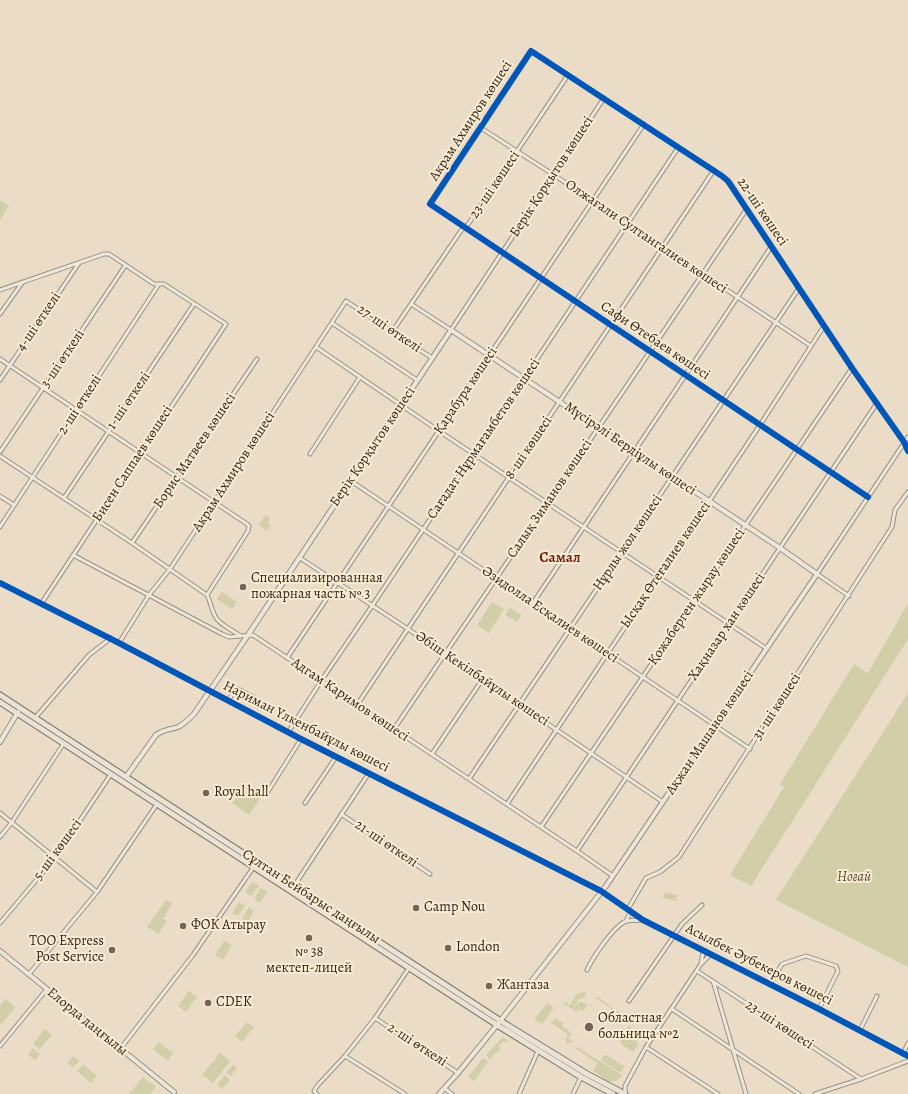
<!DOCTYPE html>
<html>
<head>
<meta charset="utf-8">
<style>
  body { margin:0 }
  canvas { display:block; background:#eadcc7 }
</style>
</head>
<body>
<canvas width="908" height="1094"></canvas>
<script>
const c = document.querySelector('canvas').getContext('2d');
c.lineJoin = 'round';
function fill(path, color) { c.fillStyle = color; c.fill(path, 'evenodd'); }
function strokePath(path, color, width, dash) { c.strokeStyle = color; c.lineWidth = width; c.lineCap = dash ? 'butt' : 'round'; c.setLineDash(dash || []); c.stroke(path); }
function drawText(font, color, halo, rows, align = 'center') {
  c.font = font + ' Alegreya,serif'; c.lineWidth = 4; c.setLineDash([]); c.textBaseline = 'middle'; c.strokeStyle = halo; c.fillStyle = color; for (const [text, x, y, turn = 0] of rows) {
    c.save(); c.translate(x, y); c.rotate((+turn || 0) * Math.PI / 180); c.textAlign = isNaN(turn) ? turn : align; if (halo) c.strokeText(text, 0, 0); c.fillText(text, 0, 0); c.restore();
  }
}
const green = new Path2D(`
  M0 200 9 206 0 220Z
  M265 515 270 518 268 522 263 520 271 525 267 531 259 525Z
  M222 592 237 602 232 609 217 599Z
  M492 602 504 609 489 633 477 625Z
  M908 603V639L751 886 730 875 784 787 780 784 854 664 868 673Z
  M510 608 521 615 517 622 505 615Z
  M908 693V967L776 900Z
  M245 783 262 795 249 815 232 803Z
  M252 882 259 886 251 896 245 892Z
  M261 888 267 892 260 903 254 899Z
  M665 892 677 895 676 901 663 898Z
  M166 900 172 904 163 918 167 921 158 934 147 927Z
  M239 902 245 906 238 916 232 913Z
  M249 907 254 911 247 922 242 918Z
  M224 941 232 945 223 960 215 955Z
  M189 991 197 997 186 1012 178 1006Z
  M585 992 586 996 579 999 572 1009 564 1004 565 1002 570 1005 577 994Z
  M596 996 634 1023 633 1024 596 998Z
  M5 999 15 1007 2 1024 0 1023V1006Z
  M580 1001 587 1005 583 1011 580 1010 578 1004 579 1011 577 1012 573 1010 577 1003 578 1004Z
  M548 1003 554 1008 542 1024 534 1019Z
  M555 1018 563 1023V1027L567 1029 571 1034 568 1038 572 1041 571 1043 570 1042 568 1044 565 1041 568 1034 551 1023Z
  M247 1022 254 1027 242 1042 235 1036Z
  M630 1026 638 1045 633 1052 621 1044 620 1039 628 1027Z
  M45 1029 52 1035 40 1049 33 1044Z
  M503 1037 508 1041 507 1043 504 1041 498 1046 501 1048 490 1059 486 1055Z
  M159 1042 173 1053 168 1061 153 1049Z
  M577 1047 622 1075 617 1081H608L593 1071 597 1063 575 1048Z
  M33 1048 40 1054 35 1060 28 1055Z
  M220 1053 230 1061 213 1083 202 1075Z
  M604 1055H606L622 1065H625L621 1072H619L602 1061 601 1059Z
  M73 1056 79 1061 73 1068 67 1063Z
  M483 1058 488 1061 474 1081 468 1077Z
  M83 1064 97 1076 91 1083 77 1071Z
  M233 1065 237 1068 231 1076 226 1073Z
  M225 1075 230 1080 222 1089 217 1085Z
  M143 1077 156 1087 150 1094H129Z`);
const minor = new Path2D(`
  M481 128 554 175 811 346
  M0 290 104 254H109L154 284H164L226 324 41 604
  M411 304 451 330 604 98
  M0 314 22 283
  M332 323 417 380
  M392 332 460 232 469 223 568 75
  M316 347 439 431 767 649
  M0 359 247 524 249 526 248 531 207 595
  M0 380 79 263
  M0 452 125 266
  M310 454 360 377
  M0 456 132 543 207 595C211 602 211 609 215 616 219 625 232 629 240 636
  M351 481 750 749
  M0 496 14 505
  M868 497 430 204 531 51 722 176 728 181 852 368 904 442 908 451
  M64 498 194 304
  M0 527 159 284
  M132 543 257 359
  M73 555 222 634 229 637 253 635 577 851 613 876
  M300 558 408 629 663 802
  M0 583 119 643 301 739 601 891 643 920 819 1009 908 1056
  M849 596 817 574 908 437
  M533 603 771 247
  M119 643 149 595 170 569 346 301 432 358
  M287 658 644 124
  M228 701 236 688 255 698
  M357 705 714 170
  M35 718 89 655 111 638
  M394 729 746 210
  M289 731 321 681 372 606 678 148
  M432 754 482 680
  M469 779 799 288
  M267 793 301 739
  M305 803 336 757
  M507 804 760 425 824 326
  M0 813 97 892
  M341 814 430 874
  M541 827 852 368
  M0 837 12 822 64 743
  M577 851 877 403
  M294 886 369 773
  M628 909 646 878 660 872 679 857 892 527 895 510 908 492
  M626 921 631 911
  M0 923 55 858 111 774
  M701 949 703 953 701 963
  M587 970C593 957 612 929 624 922 629 920 637 920 643 920
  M697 971 861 1079
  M29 974 97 892 157 804
  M713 981 746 1094
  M770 984 782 964 806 956 836 966 838 971 819 1009
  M629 1001 682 924 702 905
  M672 1009 799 1094
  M375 1018 458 1073
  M860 1030 877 996
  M0 1046 47 989
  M646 1047 718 1094
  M121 1048 193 955 257 862
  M903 1054 908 1043
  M345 1056 405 1094
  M444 1088 452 1094
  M317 1094 314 1091 317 1086 345 1056 375 1018 409 968
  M519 1094 538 1051
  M573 1094 581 1077
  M625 1094V1086L646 1047 701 964 711 954
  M815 1094 861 1079 908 1061`);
const tertiary = new Path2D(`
  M0 742 18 712
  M126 777 156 735C164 729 170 730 178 727 184 724 189 719 194 714L248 635 451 330 780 548 817 574 606 886 497 1025 458 1073 439 1094
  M0 951 174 1092`);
const primary = new Path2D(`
  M0 695 507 1025 587 1074 625 1094
  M0 702 497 1025 581 1077 613 1094`);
const cycleway = new Path2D(`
  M868 497 430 204 531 51 722 176 728 181 852 368 904 442 908 451
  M0 583 119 643 301 739 601 891 643 920 819 1009 908 1056`);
const markers = [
  [243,587,4,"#716557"],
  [206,793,4,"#716557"],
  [416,908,4,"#716557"],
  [183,926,4,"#716557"],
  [309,938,4,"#716557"],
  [448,948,4,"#716557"],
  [112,950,4,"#716557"],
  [489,986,4,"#716557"],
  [208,1003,4,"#716557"],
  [589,1027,5,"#716557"]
];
const streetNames = [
  ["Акрам Ахмиров көшесі",471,121,-57],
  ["Берік Қорқытов көшесі",552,177,-57],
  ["23-шi көшесi",495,185,-56],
  ["22-ші көшесі",762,212,56],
  ["Олжағали Султангалиев көшесі",646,237,34],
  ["4-ші өткелі",39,322,-56],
  ["27-ші өткелі",389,329,34],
  ["Сафи Өтебаев көшесі",655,341,34],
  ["3-ші өткелі",63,359,-56],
  ["Қарабура көшесі",466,391,-56],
  ["1-ші өткелі",129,401,-56],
  ["2-ші өткелі",80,405,-57],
  ["Сағадат Нұрмағамбетов көшесі",484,439,-56],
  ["Берік Қорқытов көшесі",373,447,-56],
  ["8-шi көшесi",529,448,-56],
  ["Мүсірәлі Бердіұлы көшесі",630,449,34],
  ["Борис Матвеев көшесі",195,451,-56],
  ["Бисен Саппаев көшесі",133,464,-57],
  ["Акрам Ахмиров көшесі",234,472,-57],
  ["Салық Зиманов көшесі",550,499,-56],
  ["Нұрлы жол көшесі",628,543,-56],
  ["Ысқақ Өтеғалиев көшесі",666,565,-56],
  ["Қожаберген жырау көшесі",697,597,-56],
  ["Әзидолла Есқалиев көшесі",550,615,34],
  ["Хақназар хан көшесі",727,627,-56],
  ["Әбіш Кекілбайұлы көшесі",482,679,34],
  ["Адгам Каримов көшесі",350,700,34],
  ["31-ші көшесі",777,707,-57],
  ["Нариман Үлкенбайұлы көшесі",306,727,27],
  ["Ақжан Машанов көшесі",710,733,-56],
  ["21-ші өткелі",386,844,34],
  ["5-ші көшесі",58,850,-54],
  ["Сұлтан Бейбарыс даңғылы",311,897,33],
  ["Асылбек Әубекеров көшесі",759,965,27],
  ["Елорда даңғылы",87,1022,39],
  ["23-ші көшесі",779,1025,33],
  ["2-ші өткелі",417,1045,33]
];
const poiNames = [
  ["Специализированная",251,579],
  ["пожарная часть № 3",251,595],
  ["Royal hall",214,793],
  ["Camp Nou",424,908],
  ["ФОК Атырау",191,926],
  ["ТОО Express",104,942,"right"],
  ["Post Service",104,958,"right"],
  ["London",456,948],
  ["№ 38",309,953,"center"],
  ["мектеп-лицей",309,969,"center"],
  ["Жантаза",497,986],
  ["CDEK",216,1003],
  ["Областная",598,1019],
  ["больница №2",598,1035]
];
const parkNames = [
  ["Ноғай",854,878]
];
const neighbourhoodNames = [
  ["Самал",560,558]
];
fill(green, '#d2cea7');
strokePath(minor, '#9a9183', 5);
strokePath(tertiary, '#9a9183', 6);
strokePath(primary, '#80776c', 7);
strokePath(minor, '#ede6db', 3);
strokePath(tertiary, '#ede6db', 4);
strokePath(primary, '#e9e2d5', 5);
strokePath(cycleway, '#0057b8', 6);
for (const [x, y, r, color] of markers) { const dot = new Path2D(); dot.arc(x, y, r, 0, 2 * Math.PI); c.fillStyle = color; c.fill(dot); strokePath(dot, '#fbebd1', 1.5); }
drawText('14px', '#30251b', '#fbebd1', streetNames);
drawText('14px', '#30251b', '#fbebd1', poiNames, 'left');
drawText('italic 14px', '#544c38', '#fbebd1', parkNames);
drawText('bold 15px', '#7a1f14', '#fbebd1', neighbourhoodNames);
</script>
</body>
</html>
